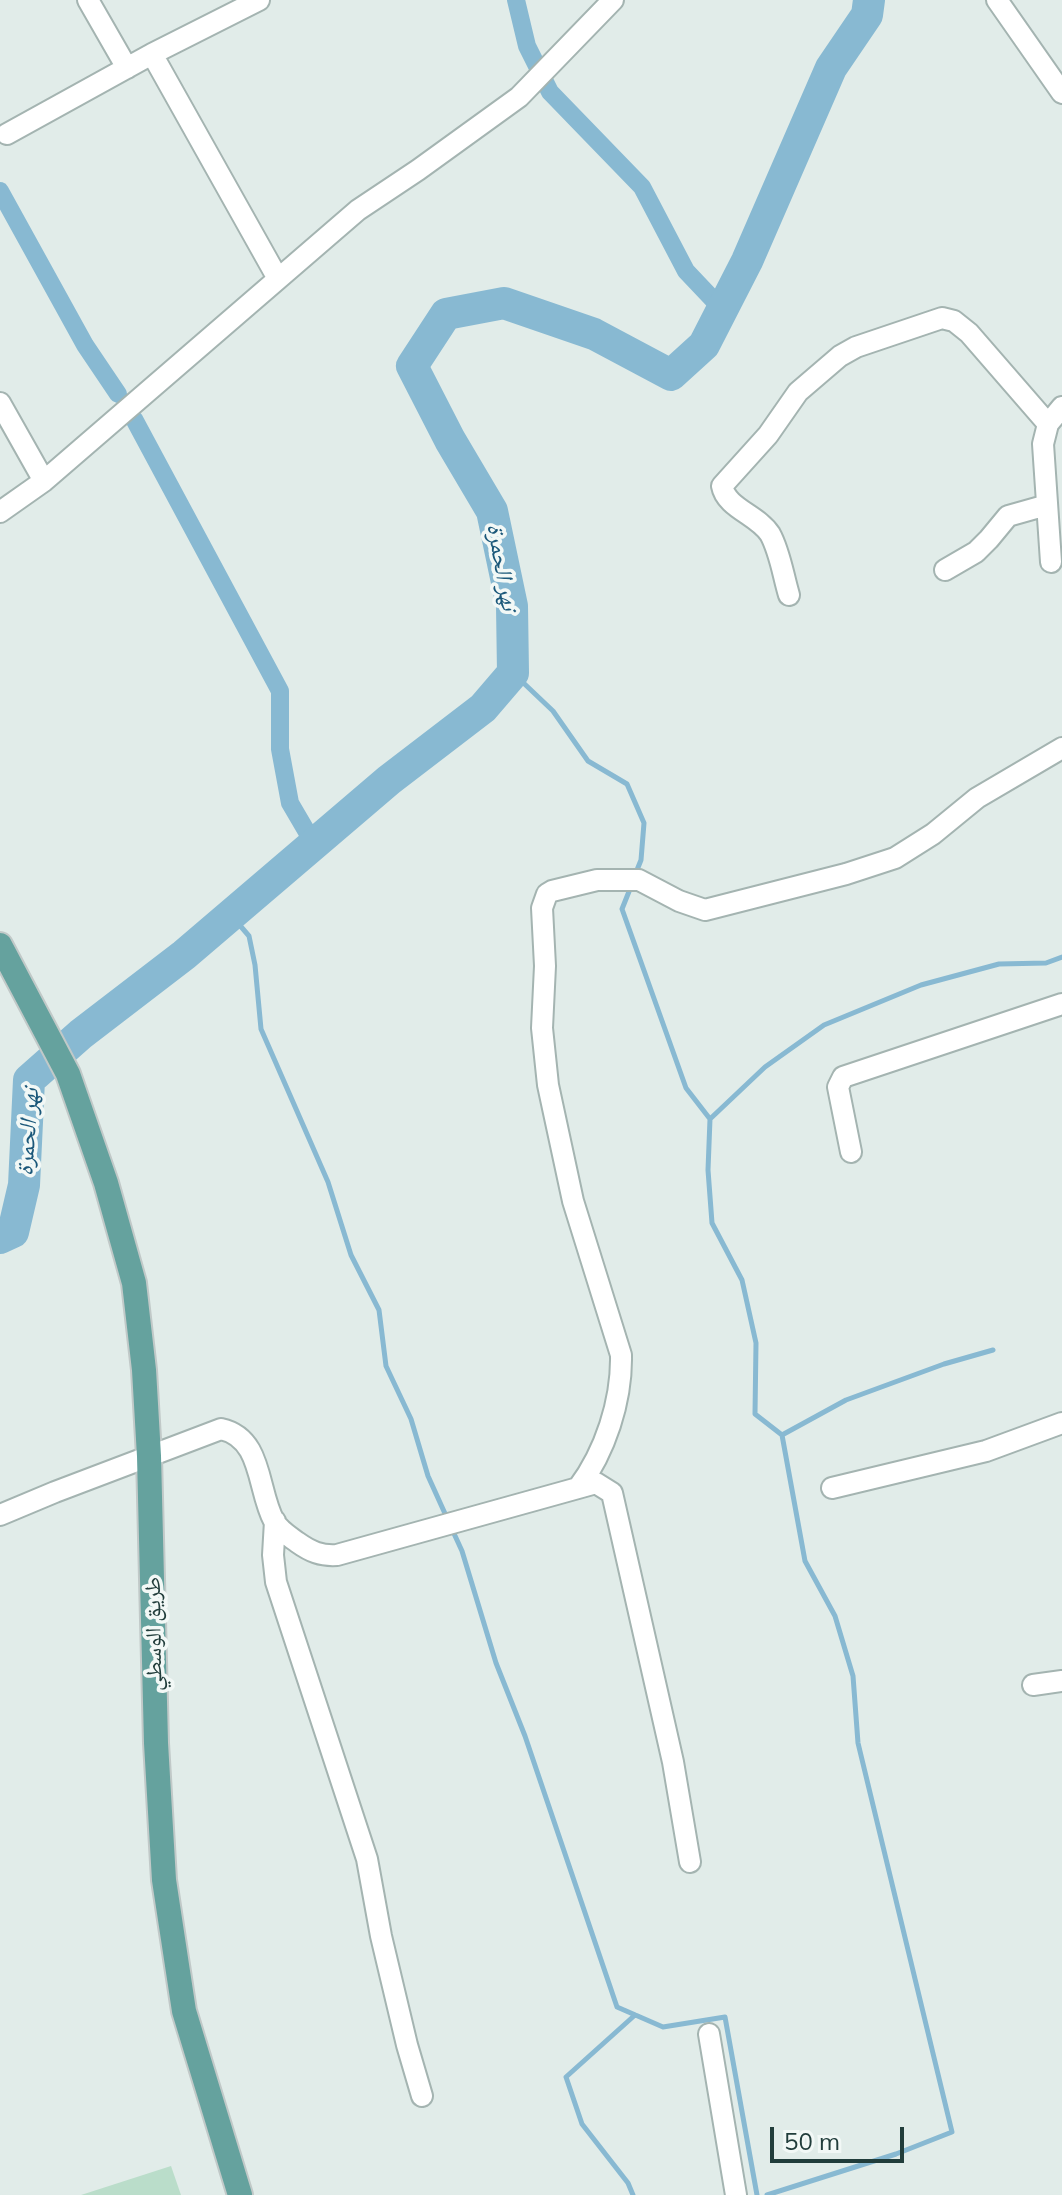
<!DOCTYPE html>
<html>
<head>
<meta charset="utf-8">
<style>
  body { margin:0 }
  #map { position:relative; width:1062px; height:2195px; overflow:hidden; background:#e1ece9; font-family:Mulish,sans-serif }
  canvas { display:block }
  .scale { position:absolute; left:770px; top:2127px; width:134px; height:36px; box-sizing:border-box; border:4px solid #213d3b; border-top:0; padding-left:10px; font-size:24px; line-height:28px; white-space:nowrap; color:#213d3b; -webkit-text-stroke:6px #f2f8f6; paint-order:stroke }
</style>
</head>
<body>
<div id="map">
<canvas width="1062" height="2195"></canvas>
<div class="scale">50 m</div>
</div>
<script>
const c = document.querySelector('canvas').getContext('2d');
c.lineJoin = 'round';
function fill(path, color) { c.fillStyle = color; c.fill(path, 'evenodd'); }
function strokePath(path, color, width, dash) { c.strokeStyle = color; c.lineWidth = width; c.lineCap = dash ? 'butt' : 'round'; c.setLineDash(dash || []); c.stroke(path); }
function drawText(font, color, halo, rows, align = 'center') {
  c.font = font + ' Mulish,"Noto Naskh Arabic",sans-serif'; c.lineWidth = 7; c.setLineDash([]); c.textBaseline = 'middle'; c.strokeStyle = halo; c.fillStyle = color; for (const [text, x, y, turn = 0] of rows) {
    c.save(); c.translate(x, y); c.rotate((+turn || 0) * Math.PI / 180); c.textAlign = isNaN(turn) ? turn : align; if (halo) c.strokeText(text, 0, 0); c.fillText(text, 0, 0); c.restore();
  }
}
const green = new Path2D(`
  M171 2166 181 2195H81Z`);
const stream = new Path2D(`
  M513 673 553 711 588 761 627 784 644 823 641 860 635 875
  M632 884 622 909 686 1088 710 1119 708 1170 712 1223 742 1280 756 1343 755 1414 782 1435 805 1561 835 1616 853 1676 858 1743 952 2132 896 2154 767 2195
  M231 915 249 936 255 965 261 1029 328 1182 351 1255 379 1310 386 1366 411 1419 428 1476 447 1518
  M710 1119 765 1067 824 1025 921 985 999 964 1046 963 1062 957
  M782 1435 846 1400 944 1364 993 1350
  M451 1527 462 1551 496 1663 525 1736 617 2007 663 2027 725 2017 757 2195
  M633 2195 628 2183 582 2124 566 2077 635 2015`);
const canal = new Path2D(`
  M516 0 527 46 550 92 642 187 686 271 722 309
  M0 191 85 345 118 394
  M134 419 280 691V749L290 803 314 844`);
const river = new Path2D(`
  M0 1238 13 1232 24 1185 29 1080 81 1034 184 955 389 780 483 708 513 673 512 606 492 511 450 440 412 366 446 314 504 303 594 334 671 375 704 345 747 261 831 68 867 15 869 0`);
const minor = new Path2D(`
  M88 0 127 68
  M997 0 1062 93
  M152 54 277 277
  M7 134 152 54 259 0
  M0 403 44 481
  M0 512 44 481 358 210 418 170 519 97 613 0
  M1051 562 1043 444 1048 424 1062 407
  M945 570 976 552 989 539 1008 516 1047 505
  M789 595C783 575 780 552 770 534 758 515 726 508 722 486L768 435 798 392 840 356 856 347 942 318 954 321 969 333 1048 424
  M851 1152 838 1087 843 1077 1062 1004
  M578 1488C605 1452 622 1401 621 1355L573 1201 548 1085 542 1028 545 966 542 908 547 894 552 891 597 880H639L679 901 705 910 846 874 895 858 933 834 977 798 1062 748
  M832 1488 986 1451 1062 1423
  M0 1515 55 1492 221 1429C263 1438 257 1490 274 1521 279 1530 289 1536 297 1542 311 1552 321 1556 337 1555L596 1483 612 1493 673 1762 690 1862
  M275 1521 273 1555 276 1582 367 1859 381 1936 407 2045 422 2096
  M1033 1685 1062 1681
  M709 2034 736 2195`);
const major = new Path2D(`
  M0 945 68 1074 106 1183 134 1283 144 1370 149 1456 156 1743 164 1880 184 2011 240 2195`);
const streetNames = [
  ["طريق الوسطي",154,1634,-91]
];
const waterNames = [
  ["نهر الحمرة",502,567,80],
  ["نهر الحمرة",28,1132,-86]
];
fill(green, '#baddca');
strokePath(stream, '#88b9d2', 5);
strokePath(canal, '#88b9d2', 18);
strokePath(river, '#88b9d2', 32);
strokePath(minor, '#a4b4b1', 24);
strokePath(major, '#c1c9c8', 28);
strokePath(minor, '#fff', 20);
strokePath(major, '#65a29e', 24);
drawText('22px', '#213d3b', '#f2f8f6', streetNames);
drawText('italic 24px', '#1b587a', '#f2f8f6', waterNames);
</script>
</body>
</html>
